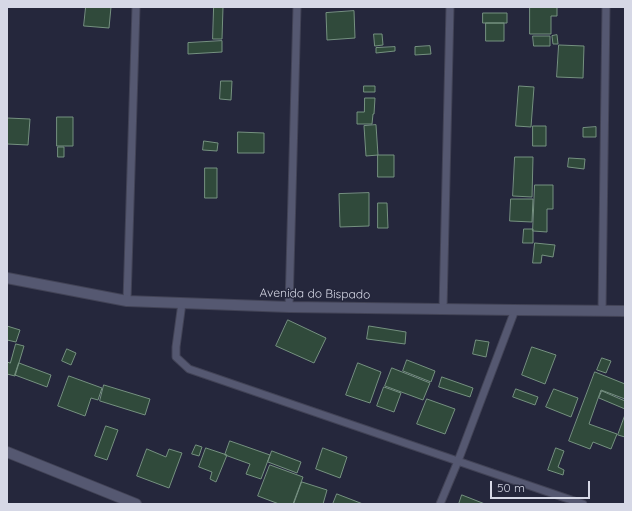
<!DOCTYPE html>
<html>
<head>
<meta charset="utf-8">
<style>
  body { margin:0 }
  #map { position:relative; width:632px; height:511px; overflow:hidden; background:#25273c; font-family:Quicksand,sans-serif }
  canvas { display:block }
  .frame { position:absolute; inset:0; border:8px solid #d6d8e6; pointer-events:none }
  .scale { position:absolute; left:490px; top:481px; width:100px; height:18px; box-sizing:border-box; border:2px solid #d6d8e6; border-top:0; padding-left:5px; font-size:12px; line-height:14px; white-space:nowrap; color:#d6d8e6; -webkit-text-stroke:3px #25273c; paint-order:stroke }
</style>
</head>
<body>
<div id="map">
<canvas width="632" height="511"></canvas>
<div class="frame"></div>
<div class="scale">50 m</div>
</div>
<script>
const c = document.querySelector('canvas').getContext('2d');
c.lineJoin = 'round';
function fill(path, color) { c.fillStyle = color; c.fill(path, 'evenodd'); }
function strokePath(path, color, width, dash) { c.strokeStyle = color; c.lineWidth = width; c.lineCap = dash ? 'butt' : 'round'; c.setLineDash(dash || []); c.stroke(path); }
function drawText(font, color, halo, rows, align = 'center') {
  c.font = font + ' Quicksand,sans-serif'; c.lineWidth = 3; c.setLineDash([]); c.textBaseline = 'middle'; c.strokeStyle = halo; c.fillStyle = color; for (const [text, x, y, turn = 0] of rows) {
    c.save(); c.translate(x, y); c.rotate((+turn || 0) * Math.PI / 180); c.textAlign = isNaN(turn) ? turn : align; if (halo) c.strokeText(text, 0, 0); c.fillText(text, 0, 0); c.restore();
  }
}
const building = new Path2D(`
  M86 7H111L109 28 84 26Z
  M214 7H223L222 39H213Z
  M530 7H557V16H551V34H530Z
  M354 11 355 38 327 40 326 13Z
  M483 13H507V23H483Z
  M486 23H504V41H486Z
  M374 34H382L383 45 375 46Z
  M557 35 558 44H553L552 36Z
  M533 36H550V46H534Z
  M222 41V52L188 54V43Z
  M559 45 584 46 583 78 557 77Z
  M430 46 431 54 415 55V47Z
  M395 47V51L376 53V48Z
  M221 81H232L231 100 220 99Z
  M364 86H375V92H364Z
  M519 86 534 87 531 127 516 126Z
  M365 98H375L374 114H373L372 124H357V112H364Z
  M57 117H73V146H57Z
  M7 118 30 119 28 145 7 144Z
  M376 125 378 155 366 156 364 126Z
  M533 126H546V146H533Z
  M596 127V137H583V128Z
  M238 132 264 133V153H238Z
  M204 141 218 143 217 151 203 150Z
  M58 147H64V157H58Z
  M378 155H394V177H378Z
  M515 157H533L532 197 513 196Z
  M569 158 585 159 584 169 568 167Z
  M205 168H217V198H205Z
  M535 185H553V209H547V232L533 231Z
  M369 193V226L340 227 339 194Z
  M511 199H533L532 222 510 221Z
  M378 203H387L388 228H378Z
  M524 229H533V243H523Z
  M535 243 555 245 553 257 542 255 541 263H533Z
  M288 320 326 338 314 363 276 346Z
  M7 326 20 330 16 342 7 340Z
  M369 326 406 332 405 344 367 339Z
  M476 340 489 342 486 357 473 354Z
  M16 344 24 346 15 376 7 374V362L10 363Z
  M532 347 556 355 545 384 522 375Z
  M67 349 76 353 71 365 62 361Z
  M602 358 611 361 606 373 597 370Z
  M407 360 435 371 431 382 403 371Z
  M19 363 51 375 47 387 15 375Z
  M358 363 381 372 370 403 346 395Z
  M392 368 430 383 423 400 385 386Z
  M595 372 625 384V399L601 390 589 424 617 434 611 449 593 442 590 449 569 441Z
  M69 376 102 388 98 400 91 398 85 416 58 406Z
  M442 377 473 388 470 397 439 387Z
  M104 385 150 399 145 415 100 401Z
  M384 387 401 393 394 412 377 406Z
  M516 389 538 397 535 405 513 397Z
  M554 389 578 398 571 417 546 407Z
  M602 391 625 401V409L599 398Z
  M427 399 455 409 445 434 417 424Z
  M625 415V437L618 435Z
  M106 426 118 430 107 460 95 456Z
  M230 441 270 455 261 479 246 474 250 464 225 455Z
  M196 445 202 447 199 456 192 454Z
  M206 448 227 455 216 482 210 479 212 472 199 467Z
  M323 448 347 457 340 478 316 469Z
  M556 448 564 451 558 467 564 470 563 475 548 470Z
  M147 449 166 457 169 449 182 453 169 488 137 476Z
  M272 451 301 462 297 473 268 462Z
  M270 465 303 477 293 504H279L258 496Z
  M302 482 327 490 323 504H294Z
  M337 494 363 504H333Z
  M462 495 485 504H459Z`);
const lane = new Path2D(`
  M127 301 136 7
  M182 303 176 347V357L189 369 583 504
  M289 307 297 7
  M443 309 450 7
  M602 311 606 7
  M440 504 458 461 515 310`);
const street = new Path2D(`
  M7 452 136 504`);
const secondary = new Path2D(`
  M7 278 127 301 289 307 515 310 625 311`);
const streetNames = [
  ["Avenida do Bispado",315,294,1]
];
fill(building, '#304a3b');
strokePath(building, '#759180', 1);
strokePath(lane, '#424356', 9);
strokePath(street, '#424356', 12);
strokePath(secondary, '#424356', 12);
strokePath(lane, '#555871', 7);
strokePath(street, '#555871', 10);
strokePath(secondary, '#555871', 10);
drawText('12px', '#d6d8e6', '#25273c', streetNames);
</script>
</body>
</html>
